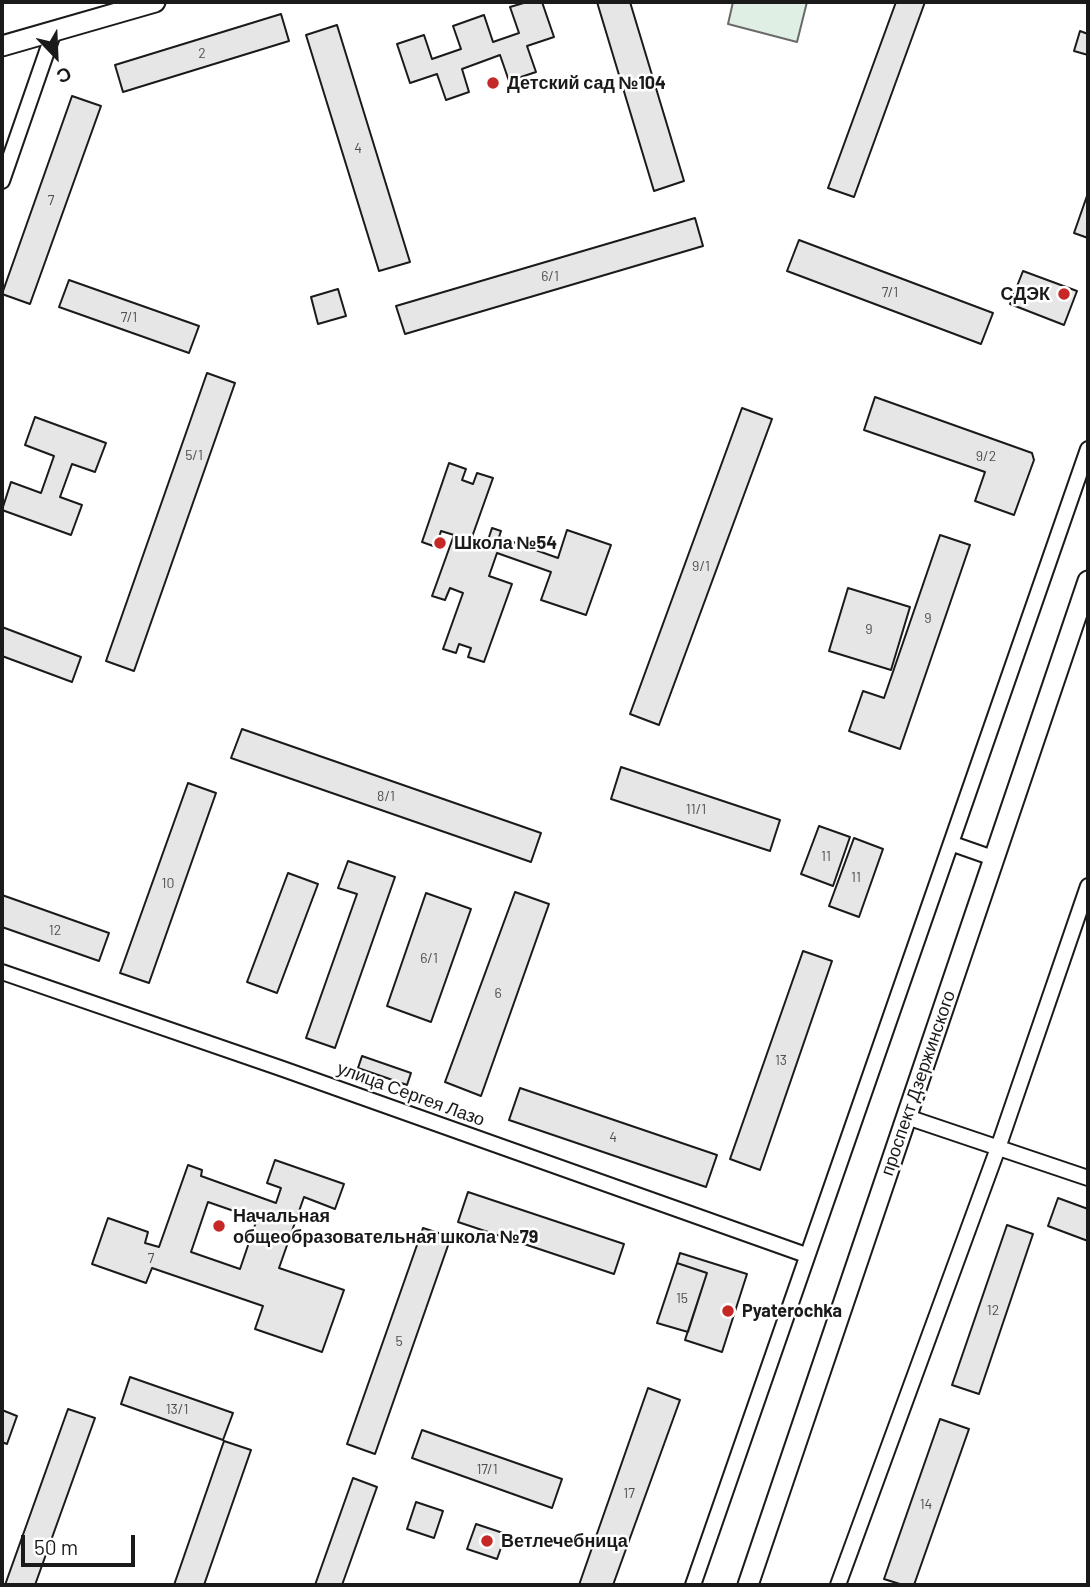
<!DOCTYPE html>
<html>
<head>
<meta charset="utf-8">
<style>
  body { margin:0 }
  #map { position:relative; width:1090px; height:1587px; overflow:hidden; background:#fff; font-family:Barlow,sans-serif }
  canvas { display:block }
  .frame { position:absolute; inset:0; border:4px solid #1a1a1a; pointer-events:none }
  .north { position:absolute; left:21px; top:21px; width:70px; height:70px; -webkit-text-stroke:5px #fff; paint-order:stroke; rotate:157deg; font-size:19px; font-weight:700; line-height:28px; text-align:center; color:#1a1a1a }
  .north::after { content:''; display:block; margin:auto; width:24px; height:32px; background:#1a1a1a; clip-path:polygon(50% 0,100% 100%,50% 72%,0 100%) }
  .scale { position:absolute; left:21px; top:1535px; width:114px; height:32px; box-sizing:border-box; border:4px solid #1a1a1a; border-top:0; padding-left:9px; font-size:21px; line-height:24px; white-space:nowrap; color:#1a1a1a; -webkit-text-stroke:5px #fff; paint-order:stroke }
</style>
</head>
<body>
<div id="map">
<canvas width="1090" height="1587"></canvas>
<div class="frame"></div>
<div class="north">С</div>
<div class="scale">50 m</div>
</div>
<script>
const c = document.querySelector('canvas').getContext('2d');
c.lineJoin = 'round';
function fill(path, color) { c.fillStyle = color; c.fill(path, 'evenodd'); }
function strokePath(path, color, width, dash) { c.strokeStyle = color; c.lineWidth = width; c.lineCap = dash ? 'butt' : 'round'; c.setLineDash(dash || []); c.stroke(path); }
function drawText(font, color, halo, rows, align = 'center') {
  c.font = font + ' Barlow,sans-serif'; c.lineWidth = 5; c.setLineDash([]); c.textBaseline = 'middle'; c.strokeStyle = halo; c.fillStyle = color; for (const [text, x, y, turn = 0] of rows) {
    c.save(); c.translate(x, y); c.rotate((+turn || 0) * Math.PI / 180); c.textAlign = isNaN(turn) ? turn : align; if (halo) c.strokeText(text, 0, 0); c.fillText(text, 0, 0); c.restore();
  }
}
const green = new Path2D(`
  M733 2H807L797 42 728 24Z`);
const building = new Path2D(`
  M527 2H542L554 37 527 46 536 72 509 81 500 55 462 69 469 92 446 100 437 74 410 83 397 44 424 35 432 59 461 49 453 26 484 15 493 42 519 33 510 7Z
  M597 2H630L684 181 654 191Z
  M896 2H925L854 197 828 188Z
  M281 14 289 41 123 92 115 65Z
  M337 25 410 262 379 271 306 35Z
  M1080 31 1088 34V55L1074 51Z
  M72 96 101 106 30 304 2 294Z
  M1088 193V238L1074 233Z
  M695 218 703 246 405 334 396 306Z
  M799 240 993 313 981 344 787 271Z
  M1023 271 1077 291 1064 325 1010 304Z
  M69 280 199 326 189 353 59 307Z
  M338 289 346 316 318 324 311 297Z
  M207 373 235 383 134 671 106 661Z
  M875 397 1032 453 1034 460 1014 515 975 501 985 472 864 430Z
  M742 408 772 419 659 725 630 714Z
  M35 417 106 443 95 472 72 464 60 497 82 505 71 535 2 510 11 482 41 493 54 456 25 445Z
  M449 463 466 469 462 480 473 484 477 473 493 478 472 537 487 543 492 528 501 531 499 537 558 558 567 530 611 545 586 615 541 600 551 572 497 553 489 576 512 584 484 662 468 657 471 648 459 644 456 653 443 649 463 593 450 588 445 600 432 596 454 535 441 531 436 547 422 542Z
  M940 535 970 545 900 749 849 731 863 691 884 698Z
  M848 588 910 607 891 670 829 651Z
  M2 627 81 657 72 682 2 656Z
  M242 729 541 833 531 862 231 758Z
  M621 767 780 820 770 851 611 799Z
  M188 783 216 793 149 983 120 973Z
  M819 826 850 837 833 886 801 874Z
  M854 838 883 849 859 917 829 906Z
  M348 861 395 877 335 1048 306 1038 357 894 338 888Z
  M288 873 318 884 277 993 247 982Z
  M515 892 549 904 481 1096 445 1082Z
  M426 893 471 909 431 1022 387 1006Z
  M2 895 109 933 99 961 2 927Z
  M803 951 832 961 760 1170 730 1159Z
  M362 1056 411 1073 407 1085 358 1068Z
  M520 1088 717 1155 706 1187 509 1120Z
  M275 1160 344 1184 335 1209 304 1197 279 1268 344 1290 322 1352 255 1329 263 1306 152 1268 146 1283 92 1264 108 1218 148 1232 145 1243 159 1247 188 1165 202 1170 201 1176 276 1203 281 1188 267 1183ZM208 1202 257 1219 240 1269 191 1252Z
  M468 1192 624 1244 614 1274 458 1222Z
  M1058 1198 1088 1209V1241L1048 1226Z
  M1007 1225 1033 1234 979 1394 952 1385Z
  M423 1228 451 1237 375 1454 347 1444Z
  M680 1253 747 1274 722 1352 685 1340 707 1273 677 1263Z
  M677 1263 707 1273 688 1332 657 1323Z
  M130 1377 233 1413 223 1440 121 1404Z
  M648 1388 680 1400 613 1585H579Z
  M68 1409 95 1418 35 1585H5Z
  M2 1410 17 1416 7 1444 2 1442Z
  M940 1419 969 1429 914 1585H903L884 1579Z
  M422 1430 562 1479 552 1508 412 1458Z
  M224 1441 251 1450 204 1585H174Z
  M353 1478 377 1487 342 1585H315Z
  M416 1502 443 1511 434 1538 407 1529Z
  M476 1524 506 1534 497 1559 467 1549Z`);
const minor = new Path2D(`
  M2 181 54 31
  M953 844 993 858
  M2 972 283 1069 806 1255
  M907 1117 1088 1178
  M693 1585 1088 449
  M838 1585 998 1148 1088 886`);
const secondary = new Path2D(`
  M2 46 155 2
  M748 1585 1088 581`);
const markers = [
  [493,83,7,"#c62828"],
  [1064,294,7,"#c62828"],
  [440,543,7,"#c62828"],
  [219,1226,7,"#c62828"],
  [728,1311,7,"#c62828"],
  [487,1541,7,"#c62828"]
];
const numberNames = [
  ["2",202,53],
  ["4",358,148],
  ["7",51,200],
  ["6/1",550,276],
  ["7/1",890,292],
  ["7/1",129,317],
  ["5/1",194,455],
  ["9/2",986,456],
  ["9/1",701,566],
  ["9",928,618],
  ["9",869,629],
  ["8/1",386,796],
  ["11/1",696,809],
  ["11",826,856],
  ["11",856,877],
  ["10",168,883],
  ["12",55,930],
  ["6/1",429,958],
  ["6",498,993],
  ["13",781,1060],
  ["4",613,1137],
  ["7",151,1258],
  ["15",682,1298],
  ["12",993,1310],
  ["5",399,1341],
  ["13/1",177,1409],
  ["17/1",487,1469],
  ["17",629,1493],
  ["14",926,1504]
];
const poiNames = [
  ["Детский сад №104",507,83],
  ["СДЭК",1050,294,"right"],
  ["Школа №54",454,543],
  ["Начальная",233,1216],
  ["общеобразовательная школа №79",233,1237],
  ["Pyaterochka",742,1311],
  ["Ветлечебница",501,1541]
];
const streetNames = [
  ["проспект Дзержинского",918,1083,-71],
  ["улица Сергея Лазо",411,1094,20]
];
fill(green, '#e0efe3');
strokePath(green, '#6a6a6a', 2);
fill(building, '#e6e6e6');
strokePath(building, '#1a1a1a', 2);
strokePath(minor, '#1a1a1a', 18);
strokePath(secondary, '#1a1a1a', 23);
strokePath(minor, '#fff', 14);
strokePath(secondary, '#fff', 19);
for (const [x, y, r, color] of markers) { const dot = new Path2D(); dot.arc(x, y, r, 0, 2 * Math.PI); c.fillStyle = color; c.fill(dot); strokePath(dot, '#fff', 2.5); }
drawText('14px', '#4d4d4d', null, numberNames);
drawText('bold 18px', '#1a1a1a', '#fff', poiNames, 'left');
drawText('18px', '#1a1a1a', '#fff', streetNames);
</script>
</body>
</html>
